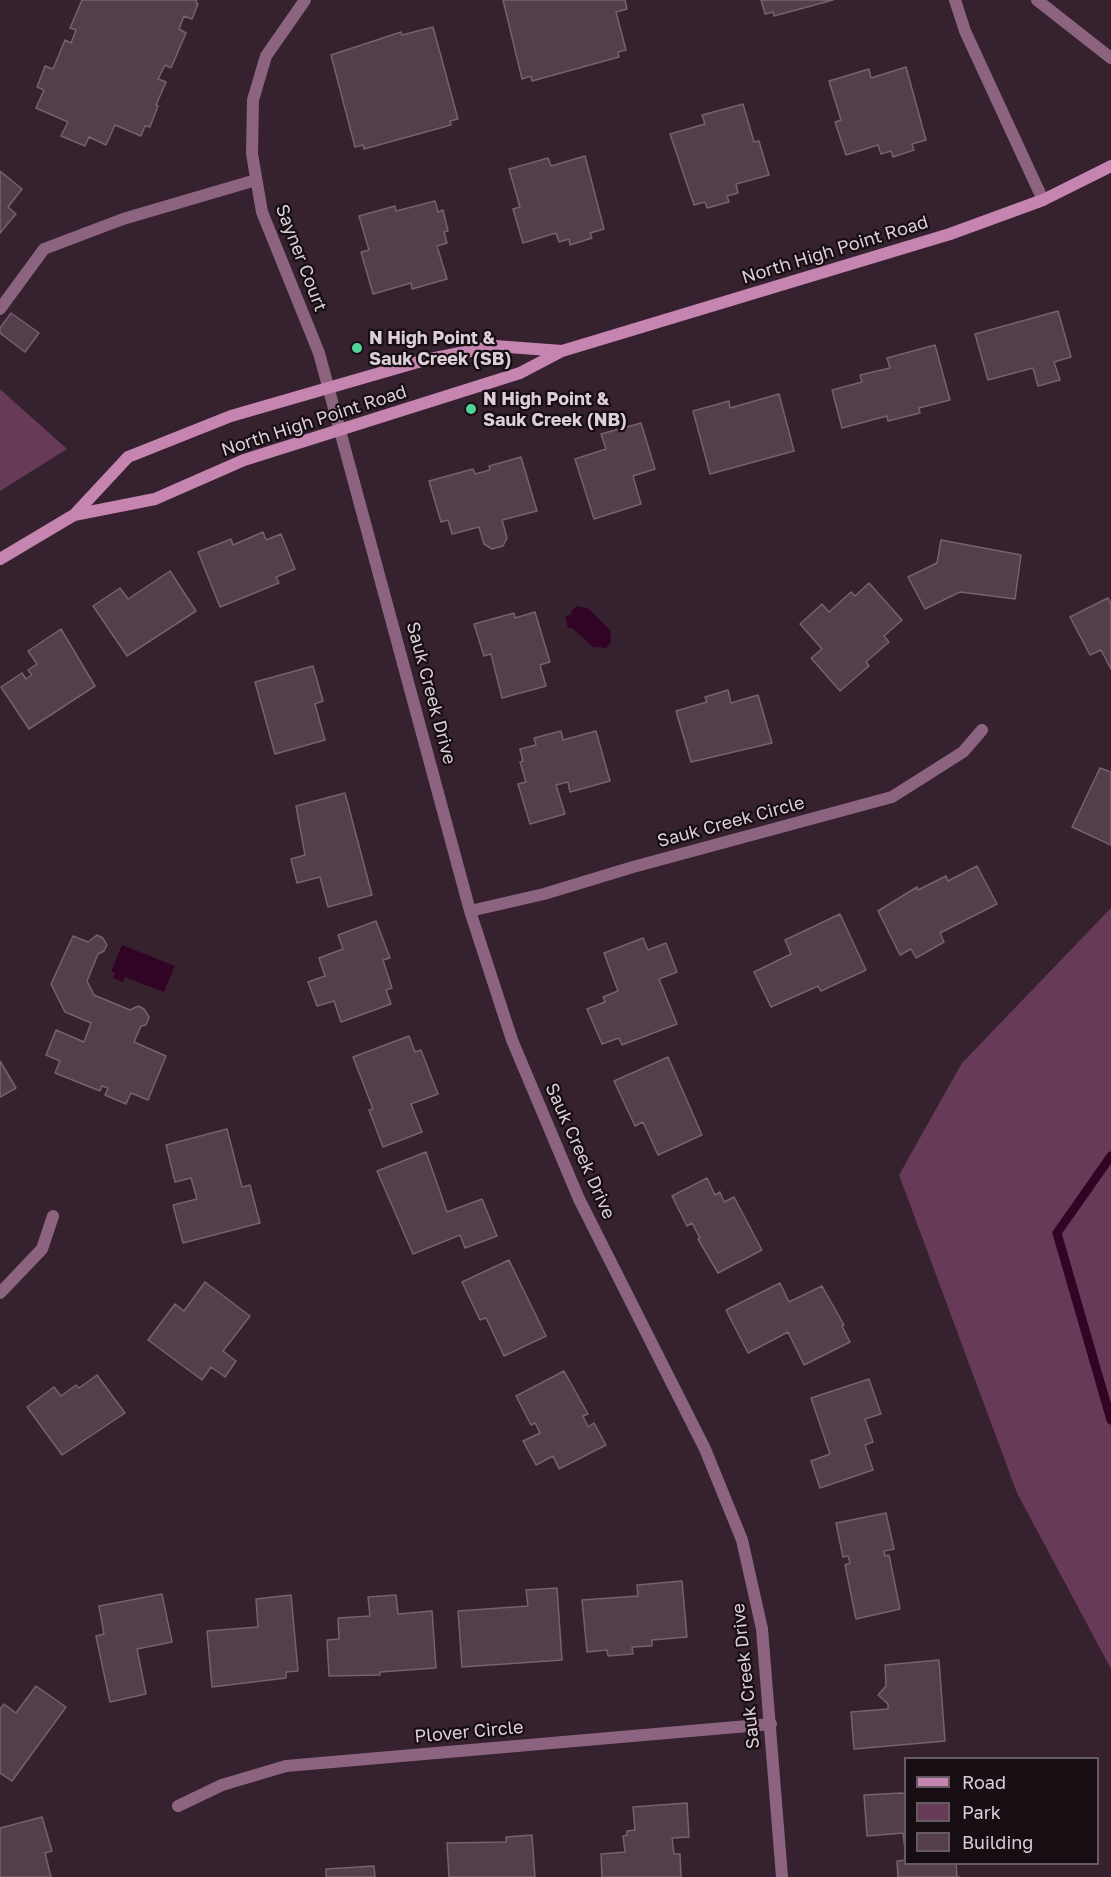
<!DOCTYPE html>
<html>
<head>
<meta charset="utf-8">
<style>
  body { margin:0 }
  #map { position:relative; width:1111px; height:1877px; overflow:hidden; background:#36212f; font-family:"Golos Text",sans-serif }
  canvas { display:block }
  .legend { position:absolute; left:904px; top:1757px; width:195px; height:108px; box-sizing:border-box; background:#170e14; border:2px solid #665b62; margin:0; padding:8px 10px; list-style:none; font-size:18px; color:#dccfd7 }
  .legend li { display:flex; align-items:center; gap:12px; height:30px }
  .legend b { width:30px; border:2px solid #665b62 }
</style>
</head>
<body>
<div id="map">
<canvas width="1111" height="1877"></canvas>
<ul class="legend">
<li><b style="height:8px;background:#c685b0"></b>Road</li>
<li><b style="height:16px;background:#673a58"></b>Park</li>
<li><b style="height:16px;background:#543e4c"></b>Building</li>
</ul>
</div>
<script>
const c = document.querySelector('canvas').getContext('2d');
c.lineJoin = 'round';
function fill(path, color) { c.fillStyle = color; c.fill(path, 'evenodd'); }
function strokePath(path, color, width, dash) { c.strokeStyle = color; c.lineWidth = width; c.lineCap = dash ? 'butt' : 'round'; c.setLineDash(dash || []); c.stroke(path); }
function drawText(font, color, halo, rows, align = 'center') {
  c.font = font + ' "Golos Text",sans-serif'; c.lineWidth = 4.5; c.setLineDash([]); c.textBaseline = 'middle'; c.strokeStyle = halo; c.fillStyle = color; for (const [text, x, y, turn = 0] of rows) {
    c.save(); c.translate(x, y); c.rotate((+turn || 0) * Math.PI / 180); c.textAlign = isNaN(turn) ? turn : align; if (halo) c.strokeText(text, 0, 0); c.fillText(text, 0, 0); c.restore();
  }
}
const green = new Path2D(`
  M0 389 67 449 0 491Z
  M1111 908V1669L1017 1493 899 1175 962 1063Z`);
const water = new Path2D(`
  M578 606 589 609 610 630 611 642 606 648 593 647 572 628H568L565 616 570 615 573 609Z
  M122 945 175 966 164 992 125 977 123 982 113 978 115 973 111 971Z`);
const stream = new Path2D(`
  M1111 1156 1057 1233 1111 1420`);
const building = new Path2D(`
  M82 0H197L196 3 198 4 192 19 184 16 179 29 186 33 171 68 165 65 158 79 166 82 156 105 158 106 150 127 145 126 141 136 115 125 106 145 89 137 85 146 61 136 68 122 36 108 44 90 37 87 45 66 53 69 65 40 71 43 76 30 70 28Z
  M503 0H625L627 9 616 12 626 50 618 52 619 57 532 81 531 76 522 79Z
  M761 0H833L774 16 773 12 765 14Z
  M433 27 458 119 450 121 451 125 364 149 363 145 355 147 331 55 401 32 402 35Z
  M906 67 926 140 912 144 914 150 893 157 891 151 881 154 878 145 846 155 835 122 841 120 829 81 869 69 871 78Z
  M743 104 754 142 759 141 769 175 736 184 738 193 727 196 729 202 707 208 705 202 694 205 670 134 705 124 702 115Z
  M585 156 604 229 590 233 592 238 570 245 569 239 559 242 556 233 523 243 513 209 520 207 509 169 548 158 551 166Z
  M0 171 22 189 8 207 16 214 0 233Z
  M435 201 438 212 443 210 448 231 444 232 447 243 437 246 447 279 412 289 411 283 373 294 361 252 369 250 359 216 395 206 396 211Z
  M1058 311 1071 357 1054 362 1060 380 1038 386 1033 368 988 380 975 334Z
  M11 313 39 333 25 352 0 333V328Z
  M935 345 950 400 919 408 920 413 888 421 887 416 842 428 832 390 862 382 860 375 890 368 887 358Z
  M779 394 794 451 710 474 693 411 729 401 730 408Z
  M641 423 655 469 633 476 641 504 594 519 575 459 606 449 601 434Z
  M521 457 537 511 502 520 507 538 503 546 492 549 484 544 479 527 452 534 448 520 441 522 429 481 473 469 475 474 490 470 489 466Z
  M263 532 266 540 281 534 295 569 276 577 279 583 220 607 198 552 231 539 233 545Z
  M941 540 1021 555 1015 599 960 592 925 609 908 577 937 563Z
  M170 571 196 611 127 656 93 606 120 588 128 599Z
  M869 583 902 620 884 636 889 642 866 662 869 666 840 691 811 658 822 649 800 624 822 604 829 612 851 592 855 596Z
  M1108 598 1111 604V669L1101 650 1090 655 1070 617Z
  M535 612 550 662 540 665 546 686 502 698 491 654 484 656 474 624 514 613 515 618Z
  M61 629 95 686 29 729 1 687 22 673 26 679 32 675 28 670 37 664 28 651Z
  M313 666 323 701 315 704 325 740 275 754 255 682Z
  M728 690 731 703 758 695 772 743 691 762 676 711 707 702 705 697Z
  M561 731 563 740 596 731 610 781 570 792 568 782 556 785 565 814 530 824 518 784 526 782 520 762 523 761 520 749 536 745 534 738Z
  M1100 768 1111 772V845L1072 827Z
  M345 793 372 895 328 907 320 877 297 883 291 859 305 855 296 806Z
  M977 866 997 904 940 933 944 942 916 958 911 949 900 955 878 911 917 887 918 890 946 876 948 881Z
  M840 914 866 970 821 991 818 986 771 1007 754 972 791 954 785 940Z
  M376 921 390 958 383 960 392 988 386 990 391 1004 341 1022 334 1001 317 1006 308 982 325 976 319 958 343 949 338 935Z
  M97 935 103 938 107 945 104 951 98 954 87 981 94 995 130 1010 138 1006 144 1009 149 1017 146 1025 141 1026 134 1042 166 1056 148 1100 131 1093 126 1104 105 1095 108 1088 102 1086 100 1091 55 1073 60 1061 46 1055 56 1030 84 1042 91 1023 65 1012 51 984 73 936 88 942Z
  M643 938 648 950 666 943 677 972 659 979 677 1024 622 1045 619 1038 602 1044 587 1009 605 1002 603 997 618 991 604 953Z
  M409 1036 415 1052 421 1050 438 1094 411 1104 422 1132 383 1147 369 1110 373 1109 353 1057Z
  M668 1057 702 1135 658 1155 643 1122 635 1126 614 1081Z
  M0 1061 16 1088 0 1097Z
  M227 1129 242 1187 250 1185 260 1223 183 1243 173 1205 197 1199 191 1178 175 1182 166 1145Z
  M426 1152 447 1212 482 1199 497 1236 465 1248 460 1235 413 1254 377 1171Z
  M707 1178 715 1195 720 1192 724 1202 734 1197 762 1250 718 1273 698 1239 700 1238 692 1223 687 1226 672 1196Z
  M509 1260 546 1336 504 1356 486 1318 480 1320 462 1282Z
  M205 1282 250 1316 223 1351 236 1361 225 1377 211 1367 202 1380 148 1340 175 1304 184 1311Z
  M780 1283 789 1302 822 1286 844 1325 842 1326 850 1342 804 1365 788 1332 748 1353 726 1310Z
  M564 1371 588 1414 583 1416 588 1427 594 1423 606 1445 559 1469 553 1456 536 1465 523 1441 540 1433 535 1423 531 1425 516 1396Z
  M97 1375 125 1413 62 1455 27 1407 54 1387 61 1396 76 1385 79 1388Z
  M869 1379 881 1414 865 1419 873 1442 865 1445 873 1470 820 1488 811 1461 830 1454 811 1398Z
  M886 1513 894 1549 884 1551 885 1556 889 1555 900 1609 856 1619 845 1565 850 1563 848 1556 843 1557 836 1523Z
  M682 1581 687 1637 652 1640V1646L632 1647 633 1654 608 1656 607 1650 587 1652 582 1600 638 1596 637 1585Z
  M557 1588 562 1660 462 1667 458 1611 528 1606 526 1590Z
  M162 1594 172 1642 137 1649 146 1694 110 1702 96 1636 104 1634 99 1606Z
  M291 1595 298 1671 286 1672V1678L212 1687 207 1631 258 1627 256 1599Z
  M396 1595 398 1614 432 1611 436 1668 380 1672V1675L329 1676 327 1640 339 1639 338 1618 370 1616 368 1597Z
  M939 1660 945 1741 854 1749 851 1712 888 1709V1704L878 1695 886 1686 885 1665Z
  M36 1686 66 1707 12 1781 0 1773V1709L4 1704 16 1713Z
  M901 1793 906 1794V1858L903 1833 867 1836 864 1795Z
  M687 1803 689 1837 672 1838 674 1854H680L681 1877H602L601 1854 625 1852 623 1836 627 1835V1831L635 1830 633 1807Z
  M42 1817 52 1851 45 1853 51 1877H0V1828Z
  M532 1835 535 1877H449L447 1843 506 1842V1837Z
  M906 1860V1864H956L957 1877H960H898L897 1861Z
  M374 1866 375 1877H326V1869Z`);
const lane = new Path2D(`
  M1037 0 1111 58
  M0 309 44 249 123 219 256 180`);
const street = new Path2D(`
  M305 0 266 56 253 100 252 154 262 212 319 353 470 911 512 1040 579 1199 705 1449 742 1540 762 1629 782 1877
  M955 0 965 31 1043 200
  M470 911 544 894 633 867 892 797 963 752 982 730
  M0 1293 42 1249 53 1216
  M178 1806 222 1785 286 1766 771 1724`);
const secondary = new Path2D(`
  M74 515 155 499 244 460 520 373 562 351 950 234 1043 200 1111 166
  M0 559 74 515 128 457 231 416 425 360 495 346 562 351`);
const markers = [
  [357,348,6,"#50d398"],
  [471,409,6,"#50d398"]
];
const streetNames = [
  ["North High Point Road",835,250,-17],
  ["Sayner Court",301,258,69],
  ["North High Point Road",314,421,-18],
  ["Sauk Creek Drive",431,693,75],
  ["Sauk Creek Circle",731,822,-15],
  ["Sauk Creek Drive",580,1151,66],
  ["Sauk Creek Drive",746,1676,-96],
  ["Plover Circle",469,1732,-5]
];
const poiNames = [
  ["N High Point &",369,338],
  ["Sauk Creek (SB)",369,359],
  ["N High Point &",483,399],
  ["Sauk Creek (NB)",483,420]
];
fill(green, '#673a58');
fill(water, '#310425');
strokePath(stream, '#310425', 9);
fill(building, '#543e4c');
strokePath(building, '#77606f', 1.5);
strokePath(lane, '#8d647f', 12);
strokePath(street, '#8d647f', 12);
strokePath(secondary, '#c685b0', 12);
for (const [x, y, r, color] of markers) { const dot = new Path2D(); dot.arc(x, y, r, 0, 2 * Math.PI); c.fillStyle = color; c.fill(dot); strokePath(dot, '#170e14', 2); }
drawText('18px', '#dccfd7', '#170e14', streetNames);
drawText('bold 18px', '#dccfd7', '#170e14', poiNames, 'left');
</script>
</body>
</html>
